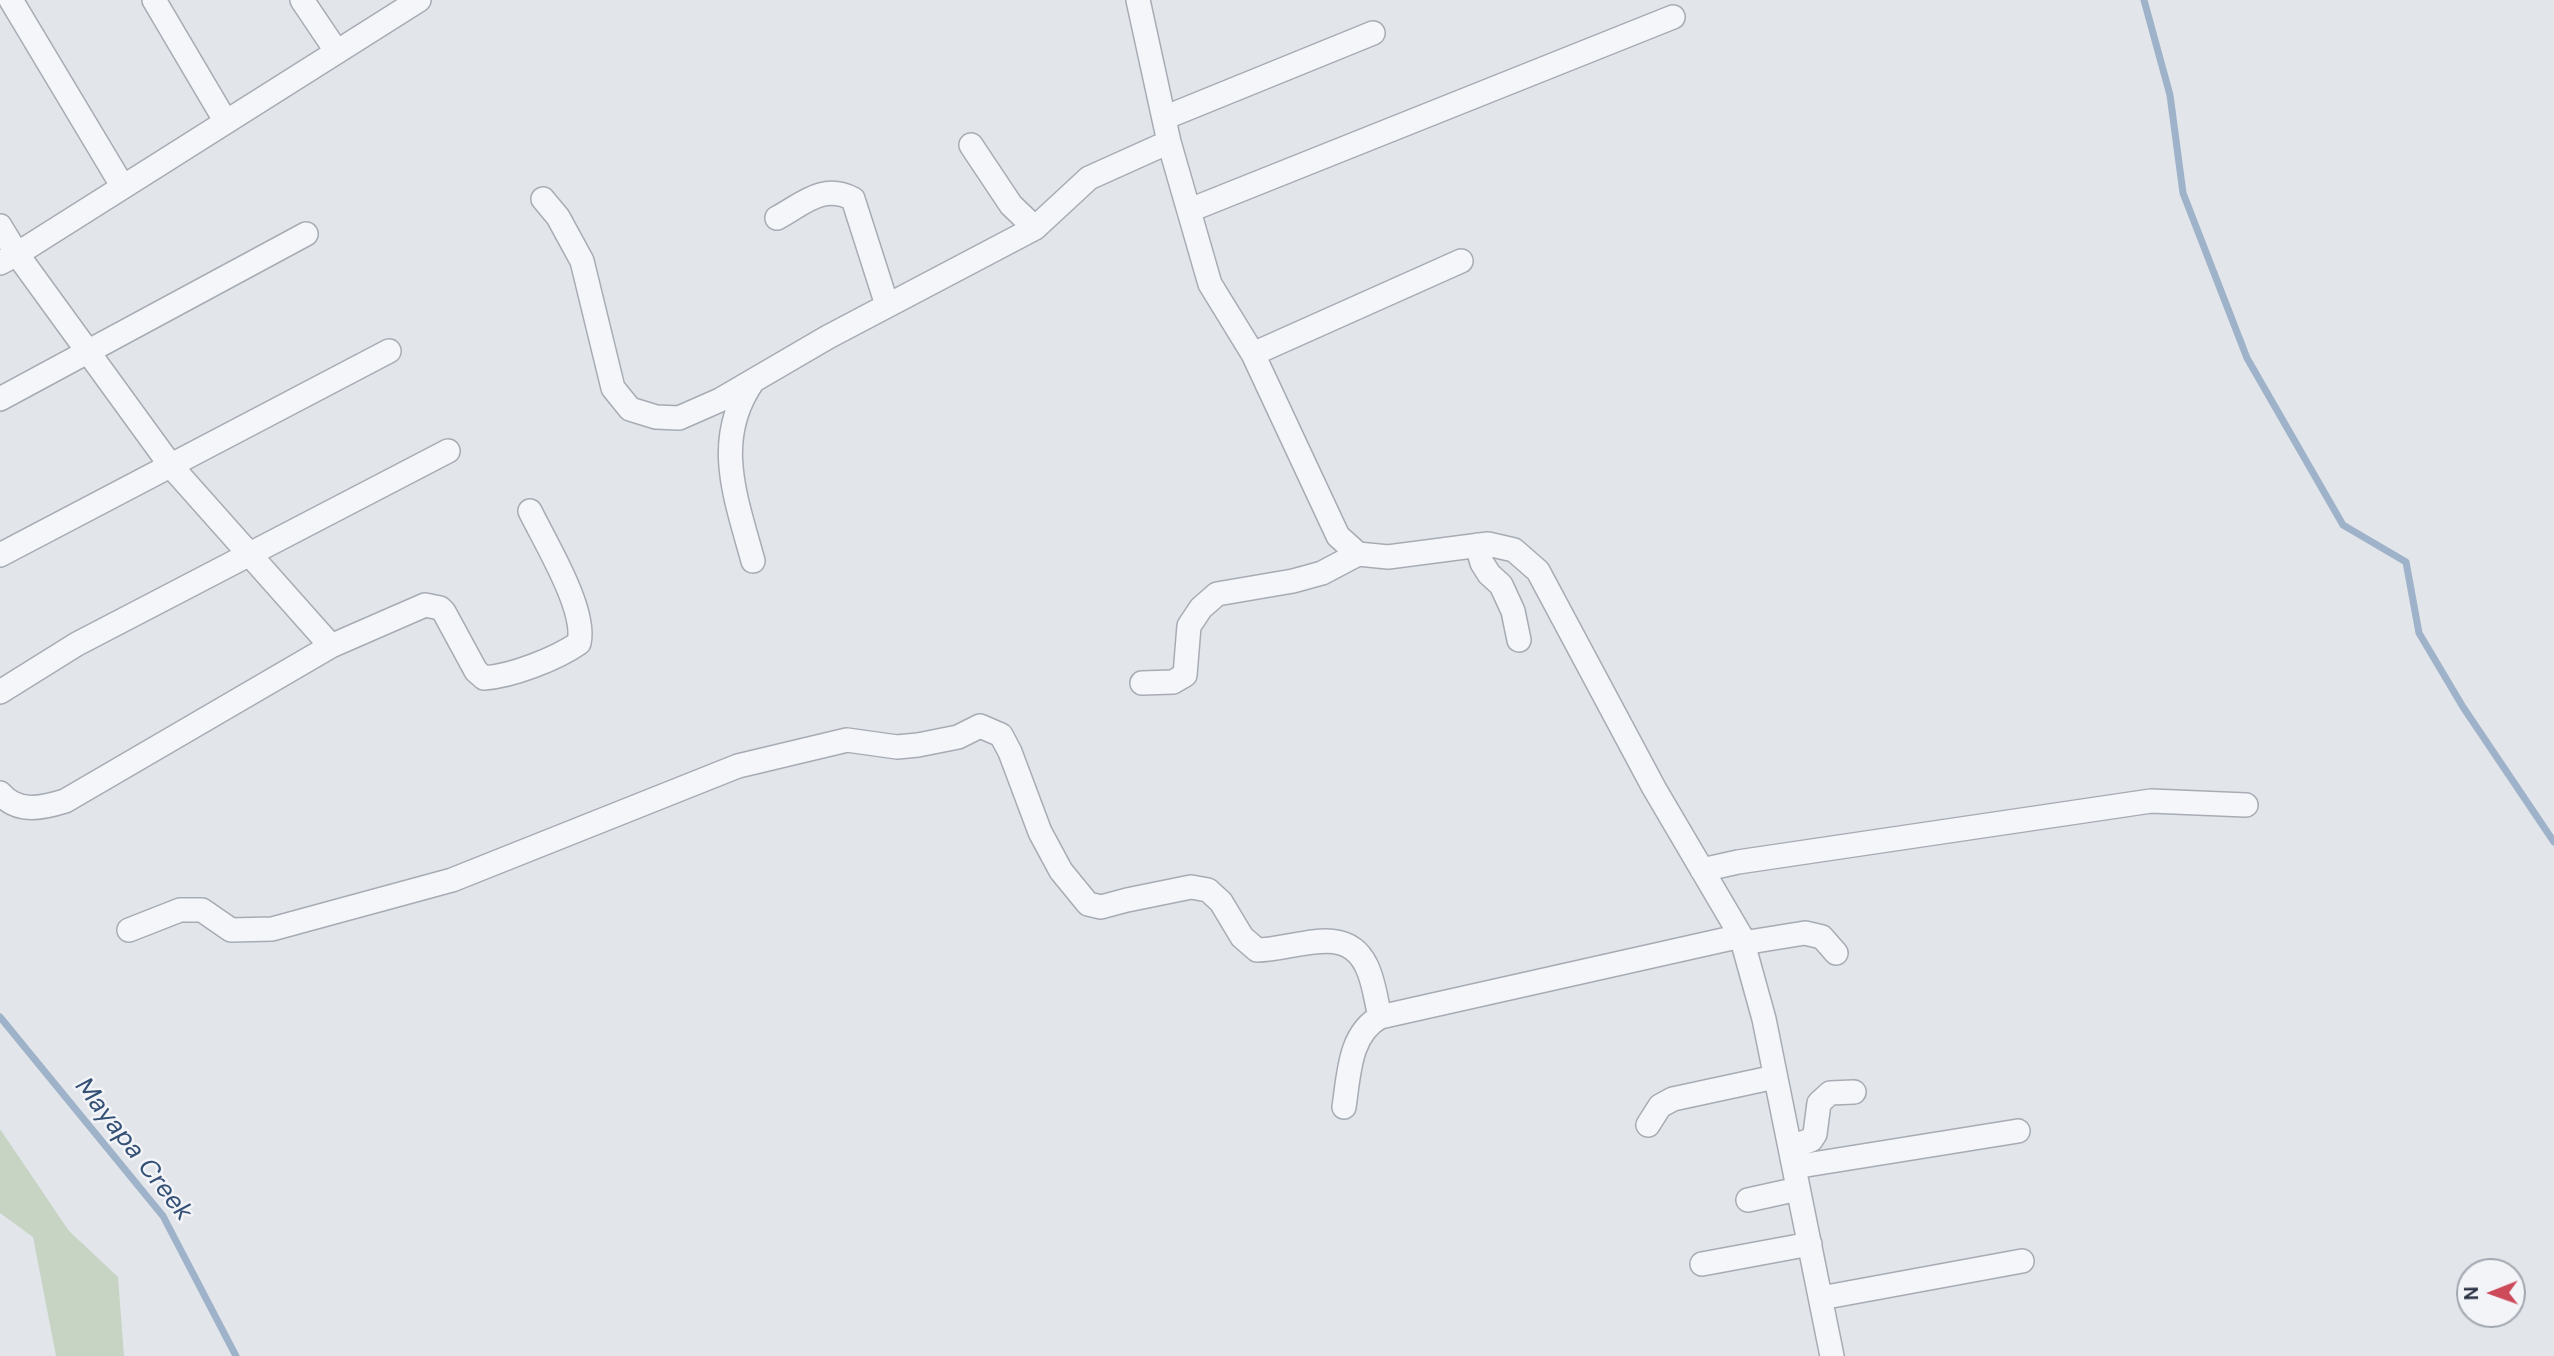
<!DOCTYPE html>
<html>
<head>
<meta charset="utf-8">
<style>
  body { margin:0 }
  #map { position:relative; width:2554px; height:1356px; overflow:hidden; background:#e2e5ea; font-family:"DM Sans",sans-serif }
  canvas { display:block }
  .north { position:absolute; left:2456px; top:1258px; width:70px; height:70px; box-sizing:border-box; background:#f2f4f8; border:2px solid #a2a6af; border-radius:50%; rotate:269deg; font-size:19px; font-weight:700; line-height:28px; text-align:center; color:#2a3242 }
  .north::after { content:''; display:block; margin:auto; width:24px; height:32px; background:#cc4a5a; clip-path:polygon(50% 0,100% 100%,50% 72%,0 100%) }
</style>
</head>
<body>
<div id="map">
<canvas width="2554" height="1356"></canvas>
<div class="north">N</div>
</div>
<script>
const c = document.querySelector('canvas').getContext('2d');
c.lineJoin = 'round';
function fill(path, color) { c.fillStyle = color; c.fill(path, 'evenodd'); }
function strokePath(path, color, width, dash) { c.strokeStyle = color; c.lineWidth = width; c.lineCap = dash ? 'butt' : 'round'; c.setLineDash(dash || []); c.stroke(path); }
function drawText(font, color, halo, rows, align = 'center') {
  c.font = font + ' "DM Sans",sans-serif'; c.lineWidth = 5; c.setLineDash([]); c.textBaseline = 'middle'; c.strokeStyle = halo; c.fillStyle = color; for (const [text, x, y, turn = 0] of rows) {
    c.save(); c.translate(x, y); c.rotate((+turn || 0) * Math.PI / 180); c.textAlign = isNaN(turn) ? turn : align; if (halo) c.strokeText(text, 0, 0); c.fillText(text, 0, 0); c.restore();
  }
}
const green = new Path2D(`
  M0 1129 69 1231 118 1277 124 1356H56L33 1237 0 1213Z`);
const stream = new Path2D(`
  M2144 0 2170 95 2183 193 2247 358 2343 525 2406 562 2419 633 2463 707 2554 842
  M0 1017 163 1216 236 1356`);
const minor = new Path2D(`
  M11 0 123 187
  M154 0 226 122
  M302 0 337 52
  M1138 0 1169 142 1210 284 1253 354 1338 536 1358 554 1388 557 1488 544 1514 550 1538 571 1654 788 1741 936 1764 1019 1832 1356
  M1164 118 1373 33
  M971 145 1011 205 1035 228
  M543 199 558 217 582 261 613 388 630 409 656 417 679 418 720 400 828 337 1035 228 1089 178 1169 142
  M1190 210 1673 17
  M777 218C803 204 823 183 853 199L887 305
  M0 226 17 254 419 0
  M0 263 17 254 171 466 331 646
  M1253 354 1461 261
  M753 381C712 440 736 498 753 561
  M0 399 306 234
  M1477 545 1482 563 1489 574 1501 585 1513 611 1519 640
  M0 555 389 351
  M1142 683 1173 682 1185 675 1189 626 1201 608 1217 594 1293 581 1322 573 1358 554
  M0 692 77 644 448 451
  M0 793C18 814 42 808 65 801L331 646 425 605 440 608 444 612 476 671 484 678C512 676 556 659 579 643 587 610 545 542 530 511
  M1702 870 1738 862 2151 801 2246 805
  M129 930 180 910H202L231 930 272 929 452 880 738 766 847 740 897 747 918 745 958 737 980 726 1001 735 1010 752 1040 832 1061 871 1088 904 1101 907 1127 900 1191 887 1208 890 1221 902 1242 937 1257 950C1295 950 1345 922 1366 965 1374 980 1376 1001 1380 1017
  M1743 943 1805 933 1822 937 1836 953
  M1344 1107C1349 1075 1349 1034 1380 1017L1741 936
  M1648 1125 1660 1106 1673 1099 1775 1077
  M1790 1147 1811 1140 1815 1134 1819 1103 1830 1093 1854 1092
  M1794 1167 2018 1131
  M1748 1200 1798 1189
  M1702 1264 1810 1244
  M1821 1298 2022 1261`);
const waterNames = [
  ["Mayapa Creek",133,1150,52]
];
fill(green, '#c7d4c3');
strokePath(stream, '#9eb2c9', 7);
strokePath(minor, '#a7acb4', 26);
strokePath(minor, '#f5f6f9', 23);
drawText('italic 26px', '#355075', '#f2f4f8', waterNames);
</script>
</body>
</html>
